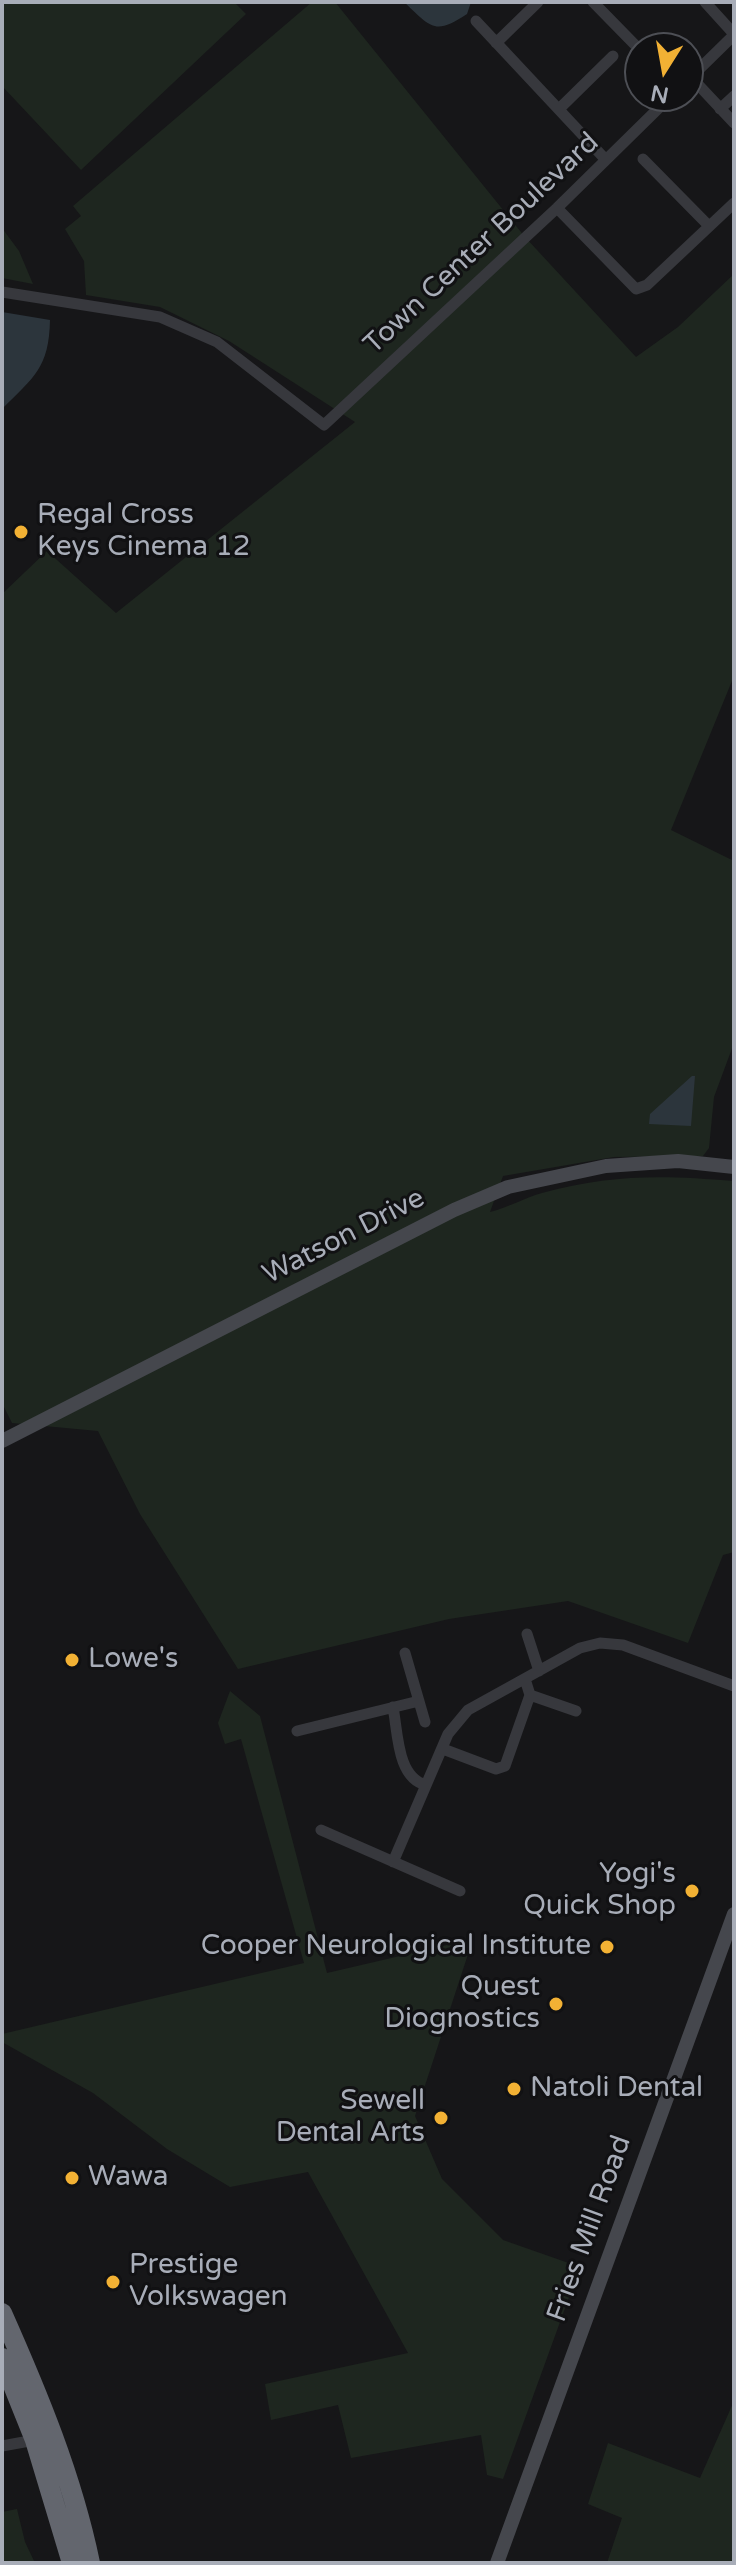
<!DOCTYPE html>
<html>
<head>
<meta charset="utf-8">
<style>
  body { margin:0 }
  #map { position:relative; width:736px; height:2565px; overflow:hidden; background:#161618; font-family:"Varela Round",sans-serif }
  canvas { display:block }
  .frame { position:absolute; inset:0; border:4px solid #a8adb8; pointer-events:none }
  .north { position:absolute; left:624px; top:32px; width:80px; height:80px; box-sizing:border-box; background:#111113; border:2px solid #4d4f55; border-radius:50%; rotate:191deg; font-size:22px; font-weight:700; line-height:32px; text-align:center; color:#a8adb8 }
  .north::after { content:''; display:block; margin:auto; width:28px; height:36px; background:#f2b134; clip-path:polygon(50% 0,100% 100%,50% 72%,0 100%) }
</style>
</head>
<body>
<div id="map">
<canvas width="736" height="2565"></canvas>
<div class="frame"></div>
<div class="north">N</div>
</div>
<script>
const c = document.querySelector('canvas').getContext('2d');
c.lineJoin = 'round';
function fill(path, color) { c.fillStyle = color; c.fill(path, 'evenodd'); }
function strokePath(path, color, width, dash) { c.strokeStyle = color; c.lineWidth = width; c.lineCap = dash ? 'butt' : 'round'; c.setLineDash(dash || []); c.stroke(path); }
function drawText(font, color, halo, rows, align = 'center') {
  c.font = font + ' "Varela Round",sans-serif'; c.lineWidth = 6; c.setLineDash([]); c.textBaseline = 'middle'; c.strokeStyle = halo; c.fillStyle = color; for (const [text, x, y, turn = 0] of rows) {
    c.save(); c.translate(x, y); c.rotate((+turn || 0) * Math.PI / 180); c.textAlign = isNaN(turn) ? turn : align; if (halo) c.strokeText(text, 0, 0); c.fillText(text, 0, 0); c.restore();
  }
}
const green = new Path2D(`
  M2 2H234L246 14 81 170 2 86Z
  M312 2H335L525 237 636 357 678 327 734 274V676L671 830 734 861V1043L714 1097 709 1148 703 1156 614 1157 503 1176 490 1212C507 1208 524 1198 542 1193 610 1174 664 1175 734 1181V1552L723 1555 688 1643 568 1601 449 1619 238 1669 140 1514 98 1431 12 1423 2 1403V594L47 551 116 613 355 422 229 341 160 307 86 295 84 261 65 229 81 216 73 206Z
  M2 228 19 251 33 284 2 278Z
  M230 1691 260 1716 327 1973 473 1939 415 2116 442 2179 503 2240 580 2267 503 2479 487 2475 481 2435 351 2458 338 2405 271 2420 265 2384 408 2353 308 2172 230 2187 167 2149 93 2093 2 2042V2034L304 1963 241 1739 225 1744 218 1723Z
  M734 2401V2563H607L622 2518 588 2504 608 2443 700 2478Z
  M17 2509 25 2542 35 2563H2V2512Z`);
const water = new Path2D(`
  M404 2H471L467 14C434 36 431 27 404 2Z
  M2 312 50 320C49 368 34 377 2 409Z
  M692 1076H695L691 1126 649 1124 650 1114Z`);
const street = new Path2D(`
  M593 2 640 50
  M705 2 734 34
  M476 21 606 160
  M496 43 538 2
  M691 77 734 123
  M688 80 734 35
  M559 109 613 56
  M720 109 734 96
  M643 159 709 226
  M557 208 636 289 647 285 734 203
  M2 292 160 317 217 342 324 425 557 208 671 96
  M527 1634 539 1671
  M405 1653 425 1722
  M530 1695 576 1711
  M393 1707C398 1733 397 1778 426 1785
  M297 1731 419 1701
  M443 1749 496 1769 505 1766 530 1695 525 1679
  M321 1830 460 1891
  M393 1862 448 1734 468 1710 580 1648 600 1643 623 1645 734 1686
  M2 2446 35 2440`);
const secondary = new Path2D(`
  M2 1441 454 1210 508 1187 606 1166 678 1161 734 1167
  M497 2563 734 1914`);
const highway = new Path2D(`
  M2 2313C38 2394 72 2476 90 2563
  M2 2358 35 2440 72 2563`);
const markers = [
  [21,532,8,"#f2b134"],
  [72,1660,8,"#f2b134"],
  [692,1891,8,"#f2b134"],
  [607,1947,8,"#f2b134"],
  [556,2004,8,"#f2b134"],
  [514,2089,8,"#f2b134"],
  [441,2118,8,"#f2b134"],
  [72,2178,8,"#f2b134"],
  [113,2282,8,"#f2b134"]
];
const streetNames = [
  ["Town Center Boulevard",482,244,-43],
  ["Watson Drive",344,1237,-27],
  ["Fries Mill Road",590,2229,-70]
];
const poiNames = [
  ["Regal Cross",37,516],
  ["Keys Cinema 12",37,548],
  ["Lowe's",88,1660],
  ["Yogi's",676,1875,"right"],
  ["Quick Shop",676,1907,"right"],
  ["Cooper Neurological Institute",591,1947,"right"],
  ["Quest",540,1988,"right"],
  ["Diognostics",540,2020,"right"],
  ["Natoli Dental",530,2089],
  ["Sewell",425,2102,"right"],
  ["Dental Arts",425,2134,"right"],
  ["Wawa",88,2178],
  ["Prestige",129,2266],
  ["Volkswagen",129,2298]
];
fill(green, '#1e261f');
fill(water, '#2c353c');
strokePath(street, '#37383d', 11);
strokePath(secondary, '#45474d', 14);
strokePath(highway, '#63666e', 20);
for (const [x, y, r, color] of markers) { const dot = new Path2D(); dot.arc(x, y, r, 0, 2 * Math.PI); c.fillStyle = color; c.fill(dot); strokePath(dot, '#111113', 3); }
drawText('28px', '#a8adb8', '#111113', streetNames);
drawText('28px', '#a8adb8', '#111113', poiNames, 'left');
</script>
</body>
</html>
